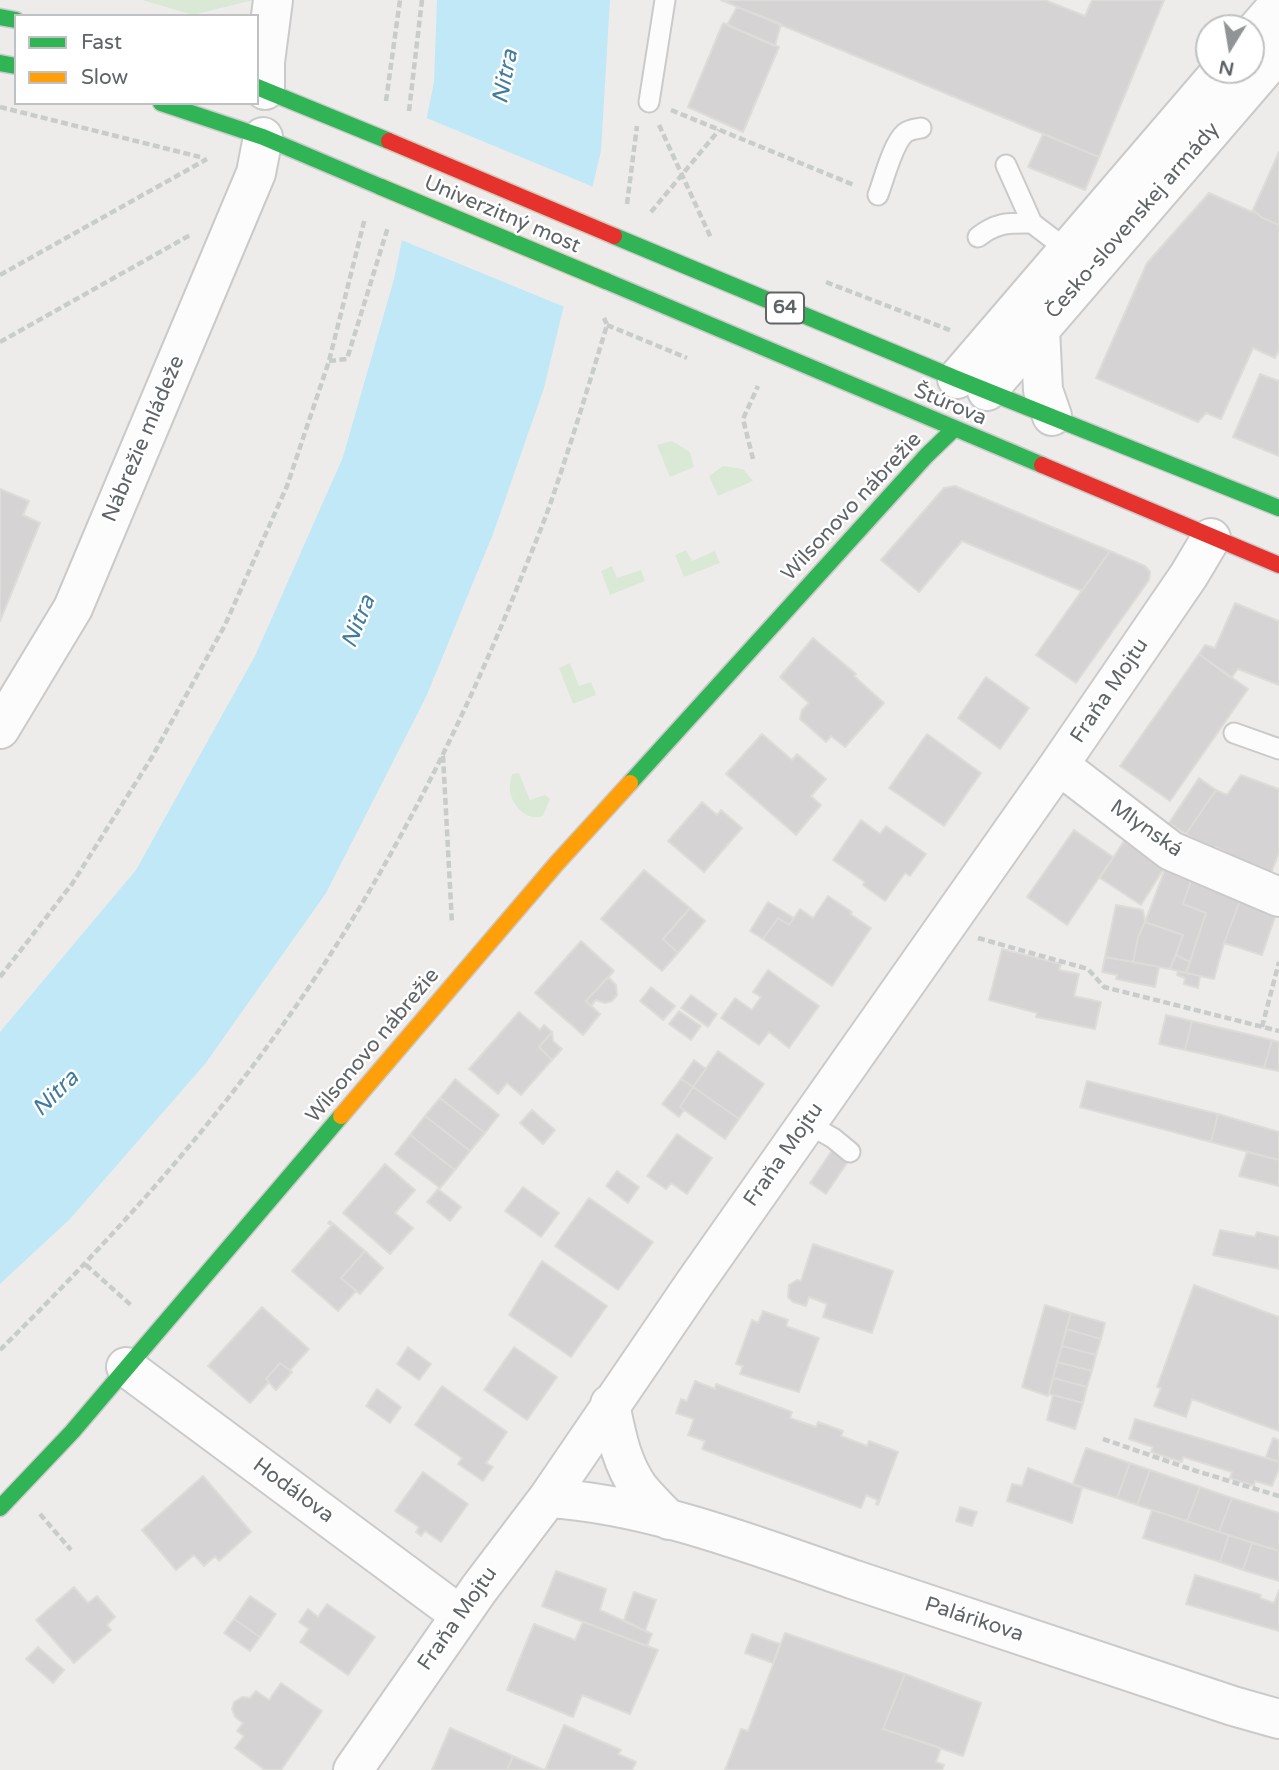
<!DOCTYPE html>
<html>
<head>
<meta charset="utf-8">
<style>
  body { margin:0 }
  #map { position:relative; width:1279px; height:1770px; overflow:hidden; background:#eeecea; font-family:"Varela Round",sans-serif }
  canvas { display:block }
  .legend { position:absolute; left:14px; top:14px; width:245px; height:91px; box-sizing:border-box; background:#fff; border:2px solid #bfc1c2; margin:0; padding:9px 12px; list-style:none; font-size:21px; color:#5f6467 }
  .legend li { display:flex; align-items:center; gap:14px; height:35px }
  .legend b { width:35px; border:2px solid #bfc1c2 }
  .north { position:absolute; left:1195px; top:14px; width:70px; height:70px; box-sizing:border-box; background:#fff; border:2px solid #bfc1c2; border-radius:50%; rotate:191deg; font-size:19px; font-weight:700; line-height:28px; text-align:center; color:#5f6467 }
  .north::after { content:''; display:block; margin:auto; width:24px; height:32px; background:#919495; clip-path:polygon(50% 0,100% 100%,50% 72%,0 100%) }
</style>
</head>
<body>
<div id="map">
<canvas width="1279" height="1770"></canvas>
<ul class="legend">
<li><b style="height:9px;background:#30b455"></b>Fast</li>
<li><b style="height:9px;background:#ff9f0a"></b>Slow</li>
</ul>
<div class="north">N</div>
</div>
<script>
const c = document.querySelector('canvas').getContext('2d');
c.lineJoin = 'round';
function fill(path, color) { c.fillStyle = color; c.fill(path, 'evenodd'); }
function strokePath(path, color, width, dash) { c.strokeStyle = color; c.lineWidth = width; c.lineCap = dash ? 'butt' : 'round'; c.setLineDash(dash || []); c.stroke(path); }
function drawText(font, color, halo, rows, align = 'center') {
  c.font = font + ' "Varela Round",sans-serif'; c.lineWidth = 5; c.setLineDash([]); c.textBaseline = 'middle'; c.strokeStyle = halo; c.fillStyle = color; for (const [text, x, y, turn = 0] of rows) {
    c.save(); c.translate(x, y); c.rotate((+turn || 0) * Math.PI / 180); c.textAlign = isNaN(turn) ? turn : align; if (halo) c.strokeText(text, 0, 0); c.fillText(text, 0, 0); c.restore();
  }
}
const green = new Path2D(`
  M142 0H253L193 15Z
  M672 441 690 452 694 467 670 477 657 445Z
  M723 466 743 469 753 481 718 496 709 476Z
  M686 550 692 561 715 551 720 563 684 577 675 555Z
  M612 566 617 578 641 570 645 581 610 595 601 571Z
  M570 663 579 686 591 682 596 695 573 704 559 668Z
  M519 773 530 800 545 795 550 799 543 816C528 822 513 807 510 792 509 787 511 779 512 774Z`);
const water = new Path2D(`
  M437 0H610L601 151 544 388 493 534 426 697 326 893 205 1064 70 1219 0 1284V1032L136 870 255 656 343 457 394 279 434 82Z`);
const pier = new Path2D(`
  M424 117 596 188 567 308 399 239Z`);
const building = new Path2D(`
  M721 0H1045L1085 16 1092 0H1164L1099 157Z
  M737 7 781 24 775 46 727 25Z
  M723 23 779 47 743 132 688 107Z
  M1043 134 1099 157 1085 190 1028 167Z
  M1279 152V225L1261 217 1253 210Z
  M1209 193 1252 212 1253 210 1261 217 1279 225V350L1275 358 1253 348 1221 419 1206 413 1198 422 1096 378 1147 263Z
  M1260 374 1279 381V456L1233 437Z
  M955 486 1052 527 1110 551 1082 591 962 541 919 592 881 560 944 488Z
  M0 489 29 501 23 515 40 523 0 621Z
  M1110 551 1145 566 1150 572 1149 580 1076 683 1036 655Z
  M1235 603 1279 621V685L1238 669 1231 678 1199 654 1205 645 1215 648Z
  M813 638 856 674 854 676 884 703 845 747 831 736 826 742 800 719 802 710 809 703 780 677Z
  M1199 654 1248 689 1170 801 1120 766Z
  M986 677 1029 708 1000 749 958 718Z
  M762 734 792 760 797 754 826 779 811 796 821 805 796 835 726 774Z
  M927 734 981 773 944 826 889 788Z
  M1241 775 1279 789V853L1267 883 1222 860 1225 852 1215 847 1213 850 1186 834 1216 790 1227 795Z
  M1199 778 1216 790 1186 834 1169 823Z
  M702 802 717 815 721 810 742 828 704 872 668 841Z
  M861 820 880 834 886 826 926 854 910 876 905 873 885 901 863 885 865 882 833 860Z
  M1074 830 1113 857 1067 925 1027 897Z
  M1124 841 1164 868 1141 905 1100 878Z
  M1167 864 1193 875 1183 904 1206 913 1190 962 1176 955 1183 935 1145 922Z
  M644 870 690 908 663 939 678 953 662 971 601 919Z
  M1193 875 1241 898 1224 943 1214 979 1186 973 1206 913 1183 904Z
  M828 896 852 912 850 914 871 928 832 986 763 939 778 918 789 925 800 909 813 918Z
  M1241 898 1277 911 1262 955 1224 943Z
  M768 902 794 918 789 925 778 918 763 939 750 931Z
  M1116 905 1143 910 1145 922 1138 937 1133 962 1105 957Z
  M690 908 705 921 678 953 663 939Z
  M1145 922 1183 935 1170 969 1133 962 1138 937Z
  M581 941 614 971 586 1001 600 1014 583 1035 535 993Z
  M1002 949 1061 964 1059 970 1079 974 1074 996 1101 1002 1095 1029 1036 1017 1037 1013 989 1000Z
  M1176 955 1190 962 1186 973 1170 969Z
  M1105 957 1159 967 1155 987 1116 979 1117 975 1102 972Z
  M768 970 819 1006 789 1048 769 1032 759 1045 721 1018 735 998 752 1010 761 997 753 992Z
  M1178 971 1200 976 1198 988 1184 984 1185 978 1177 975Z
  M608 977 616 985 617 995 612 1001 605 1003 596 1000 591 1006 586 1001Z
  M651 987 675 1006 663 1020 640 1001Z
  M691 995 717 1014 708 1027 681 1008Z
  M679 1011 701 1026 691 1040 669 1024Z
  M519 1012 540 1030 544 1025 552 1032 539 1047 552 1060 521 1095 507 1083 498 1094 469 1069Z
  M1166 1015 1192 1021 1185 1050 1159 1044Z
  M1192 1021 1272 1040 1264 1068 1185 1050Z
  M552 1032 553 1041 562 1049 552 1060 539 1047Z
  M1272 1040 1279 1042V1071L1264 1068Z
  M718 1051 764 1084 739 1119 693 1087Z
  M694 1060 706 1069 693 1087 681 1079Z
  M455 1079 499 1115 485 1133 440 1098Z
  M681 1079 693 1087 680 1107 684 1110 679 1117 662 1104Z
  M1087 1081 1218 1114 1211 1142 1080 1107Z
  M693 1087 739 1119 725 1139 680 1107Z
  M440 1098 485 1133 470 1151 425 1116Z
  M532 1110 555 1130 543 1144 520 1123Z
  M1218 1114 1279 1132V1160L1211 1142Z
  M425 1116 470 1151 455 1170 410 1135Z
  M677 1134 712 1158 687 1194 671 1183 666 1189 647 1176Z
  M410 1135 455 1170 440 1188 395 1154Z
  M833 1149 849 1160 826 1194 810 1183Z
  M1247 1152 1279 1160V1186L1239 1176Z
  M385 1164 415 1190 395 1213 413 1228 390 1254 343 1213Z
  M617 1171 639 1187 628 1203 606 1186Z
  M523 1187 559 1213 541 1237 505 1211Z
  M438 1189 461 1207 450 1221 427 1202Z
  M589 1198 653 1242 618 1290 555 1246Z
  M330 1221 365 1251 341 1278 356 1291 338 1311 292 1271 332 1225 328 1223Z
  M1220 1230 1255 1237 1257 1232 1279 1237V1269L1213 1255Z
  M813 1244 893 1271 872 1333 823 1317 827 1304 809 1297 806 1306 793 1302 788 1297 789 1285 797 1280 801 1281Z
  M365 1251 383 1268 360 1294 341 1278Z
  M542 1261 607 1306 571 1357 509 1315Z
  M1194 1285 1279 1317V1431L1192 1399 1186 1417 1154 1406 1161 1388 1157 1387Z
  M1045 1305 1071 1313 1048 1396 1022 1387Z
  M262 1307 309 1349 290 1370 280 1363 266 1379 269 1382 250 1403 208 1366Z
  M763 1311 788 1320 786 1326 819 1338 799 1392 740 1374 743 1366 736 1364 752 1320 758 1323Z
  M1071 1313 1105 1323 1101 1339 1066 1329Z
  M1066 1329 1101 1339 1096 1355 1062 1346Z
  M1062 1346 1096 1355 1092 1371 1057 1362Z
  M408 1347 431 1364 419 1380 397 1364Z
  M514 1347 557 1377 527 1420 484 1390Z
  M1057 1362 1092 1371 1087 1387 1053 1378Z
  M280 1363 292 1372 276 1390 266 1379Z
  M1053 1378 1087 1387 1083 1403 1049 1394Z
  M695 1381 715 1389 716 1384 792 1412 790 1418 816 1427 818 1422 843 1431 841 1436 867 1446 869 1441 898 1452 878 1505 876 1504 878 1500 866 1495 861 1508 702 1449 705 1441 688 1435 694 1419 676 1413 681 1399 687 1401Z
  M442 1386 507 1432 486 1463 493 1467 483 1481 458 1464 462 1458 415 1425Z
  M377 1389 401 1407 390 1423 366 1406Z
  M1053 1395 1083 1403 1075 1429 1047 1420Z
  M1135 1419 1279 1462V1469L1272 1486 1255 1481 1254 1486 1230 1478 1232 1472 1183 1457 1182 1462 1151 1452 1153 1447 1129 1439Z
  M1273 1438 1279 1440V1462L1266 1457Z
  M1086 1448 1130 1463 1117 1498 1073 1484Z
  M1130 1463 1150 1470 1137 1505 1117 1498Z
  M1028 1468 1082 1488 1072 1523 1007 1501 1012 1484 1022 1486Z
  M1150 1470 1200 1487 1187 1521 1137 1505Z
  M423 1472 468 1504 441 1542 425 1531 421 1536 416 1532 419 1527 395 1511Z
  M203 1476 251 1532 219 1561 215 1556 204 1566 194 1555 176 1570 142 1530Z
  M1200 1487 1232 1498 1219 1532 1187 1521Z
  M1232 1498 1279 1513V1551L1219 1532Z
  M960 1507 977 1512 972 1526 956 1521Z
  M1152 1510 1229 1535 1220 1562 1143 1538Z
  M1229 1535 1252 1543 1243 1570 1220 1562Z
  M1252 1543 1279 1551V1581L1243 1570Z
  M556 1571 606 1589 600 1610 652 1634 647 1646 542 1606Z
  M1195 1575 1261 1595 1260 1598 1274 1603 1279 1590V1631L1186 1604Z
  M74 1587 88 1603 97 1596 115 1617 107 1625 111 1630 74 1663 36 1620Z
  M634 1592 656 1600 645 1631 624 1620Z
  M250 1596 276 1614 260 1637 234 1619Z
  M327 1604 375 1637 348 1675 300 1642 309 1629 299 1622 308 1609 318 1617Z
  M234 1619 260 1637 250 1651 224 1633Z
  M583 1622 658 1650 630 1714 582 1695 573 1717 507 1690 534 1624 575 1640Z
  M785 1633 905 1674 883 1729 941 1748 936 1762 944 1765 942 1770H725L741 1729 748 1731Z
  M752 1634 780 1644 773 1663 745 1653Z
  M38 1647 64 1670 53 1683 26 1659Z
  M905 1674 981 1703 963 1756 883 1729Z
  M281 1683 322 1711 281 1770H265L235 1748 244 1736 237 1731 243 1723 235 1717 232 1709 234 1702 242 1697 250 1698 256 1691 269 1700Z
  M564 1725 621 1750 618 1754 636 1762 632 1770H545Z
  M450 1728 513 1756 507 1770H432Z
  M513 1756 544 1770H507Z`);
const path = new Path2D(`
  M386 101 400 0
  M0 107 200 157
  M671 110 854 185
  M409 111 422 0
  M659 125 711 238
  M627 204 637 126
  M651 212 719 130
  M0 275 207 159
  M826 282 952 331
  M607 325 687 358
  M0 342 192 234
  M329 361 347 359 388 227
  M753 459 743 419 758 386
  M443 756 452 924
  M978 938 1088 969 1104 987 1279 1031
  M0 977 72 884 152 757 225 625 287 486 329 361 365 218
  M1262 1027 1279 962
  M86 1265 132 1306
  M0 1350C102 1249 199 1143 282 1026 379 890 457 738 519 583 531 553 544 523 554 493 573 437 590 381 607 325L604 318
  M1103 1439 1196 1471 1279 1496
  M40 1514 71 1550`);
const lane = new Path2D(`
  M649 102 665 0
  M1006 165 1032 223 1066 249
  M878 195C884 179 893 143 905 133 910 129 916 129 921 128
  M978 237C997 222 1008 223 1032 223
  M1234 733 1279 749
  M806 1123 833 1138 850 1152`);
const street = new Path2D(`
  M1251 36 1279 4
  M265 90V62L273 0
  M1040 329 1043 390 1052 416
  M957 379 1222 70
  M987 391 1279 52
  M0 729 73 608 256 173 263 137
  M1059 765 1171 851 1279 897
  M126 1367 460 1615
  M610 1404C616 1433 621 1463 639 1488 648 1499 659 1510 669 1520
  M548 1498C650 1504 759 1547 855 1580 981 1622 1107 1664 1233 1706L1279 1719
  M353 1770 479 1589 548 1498 694 1284 1059 765 1189 575 1211 538`);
const fast = new Path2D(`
  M0 17 16 20
  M0 63 16 66
  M257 87 389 141
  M161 103 263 137 381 187
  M614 236 957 379 1279 508
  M606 281 1042 465
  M630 783 926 456 954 429
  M0 1508 72 1432 341 1116`);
const slow = new Path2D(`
  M341 1116 557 863 630 783`);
const jam = new Path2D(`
  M1042 465 1279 565`);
const fastBridge = new Path2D(`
  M381 187 606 281`);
const jamBridge = new Path2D(`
  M389 141 614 236`);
const shields = [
  [785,308,38]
];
const shieldNames = [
  ["64",785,308]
];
const streetNames = [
  ["Univerzitný most",502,215,23],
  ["Česko-slovenskej armády",1133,221,-49],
  ["Štúrova",950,405,23],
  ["Nábrežie mládeže",144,439,-67],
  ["Wilsonovo nábrežie",852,507,-47],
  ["Fraňa Mojtu",1110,691,-56],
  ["Mlynská",1146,829,35],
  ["Wilsonovo nábrežie",373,1046,-50],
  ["Fraňa Mojtu",784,1155,-55],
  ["Hodálova",293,1491,36],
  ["Fraňa Mojtu",458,1619,-55],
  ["Palárikova",974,1620,18]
];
const waterNames = [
  ["Nitra",506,77,-79],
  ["Nitra",359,622,-68],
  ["Nitra",56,1094,-45]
];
fill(green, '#dae9d6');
fill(water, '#c0e8f7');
fill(pier, '#eeecea');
fill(building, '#d5d3d3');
strokePath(building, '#dedcd9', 2);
strokePath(lane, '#cbcaca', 23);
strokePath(street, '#cbcaca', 42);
strokePath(fast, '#cacaca', 19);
strokePath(slow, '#cacaca', 19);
strokePath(jam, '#cacaca', 19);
strokePath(path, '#c8ccca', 4.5, [7, 3.5]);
strokePath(lane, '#fcfcfc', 19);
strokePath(street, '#fcfcfc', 38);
strokePath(fast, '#30b455', 16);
strokePath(slow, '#ff9f0a', 16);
strokePath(jam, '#e5322d', 16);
strokePath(fastBridge, '#d5c8b9', 19, []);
strokePath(jamBridge, '#d5c8b9', 19, []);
strokePath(fastBridge, '#30b455', 16);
strokePath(jamBridge, '#e5322d', 16);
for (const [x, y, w] of shields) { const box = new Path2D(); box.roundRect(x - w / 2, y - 15.5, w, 31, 5); c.fillStyle = '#fff'; c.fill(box); strokePath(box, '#5f6467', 2); }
drawText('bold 19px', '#5f6467', null, shieldNames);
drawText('21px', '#5f6467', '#fff', streetNames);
drawText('italic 23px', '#417c9e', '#fff', waterNames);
</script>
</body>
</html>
